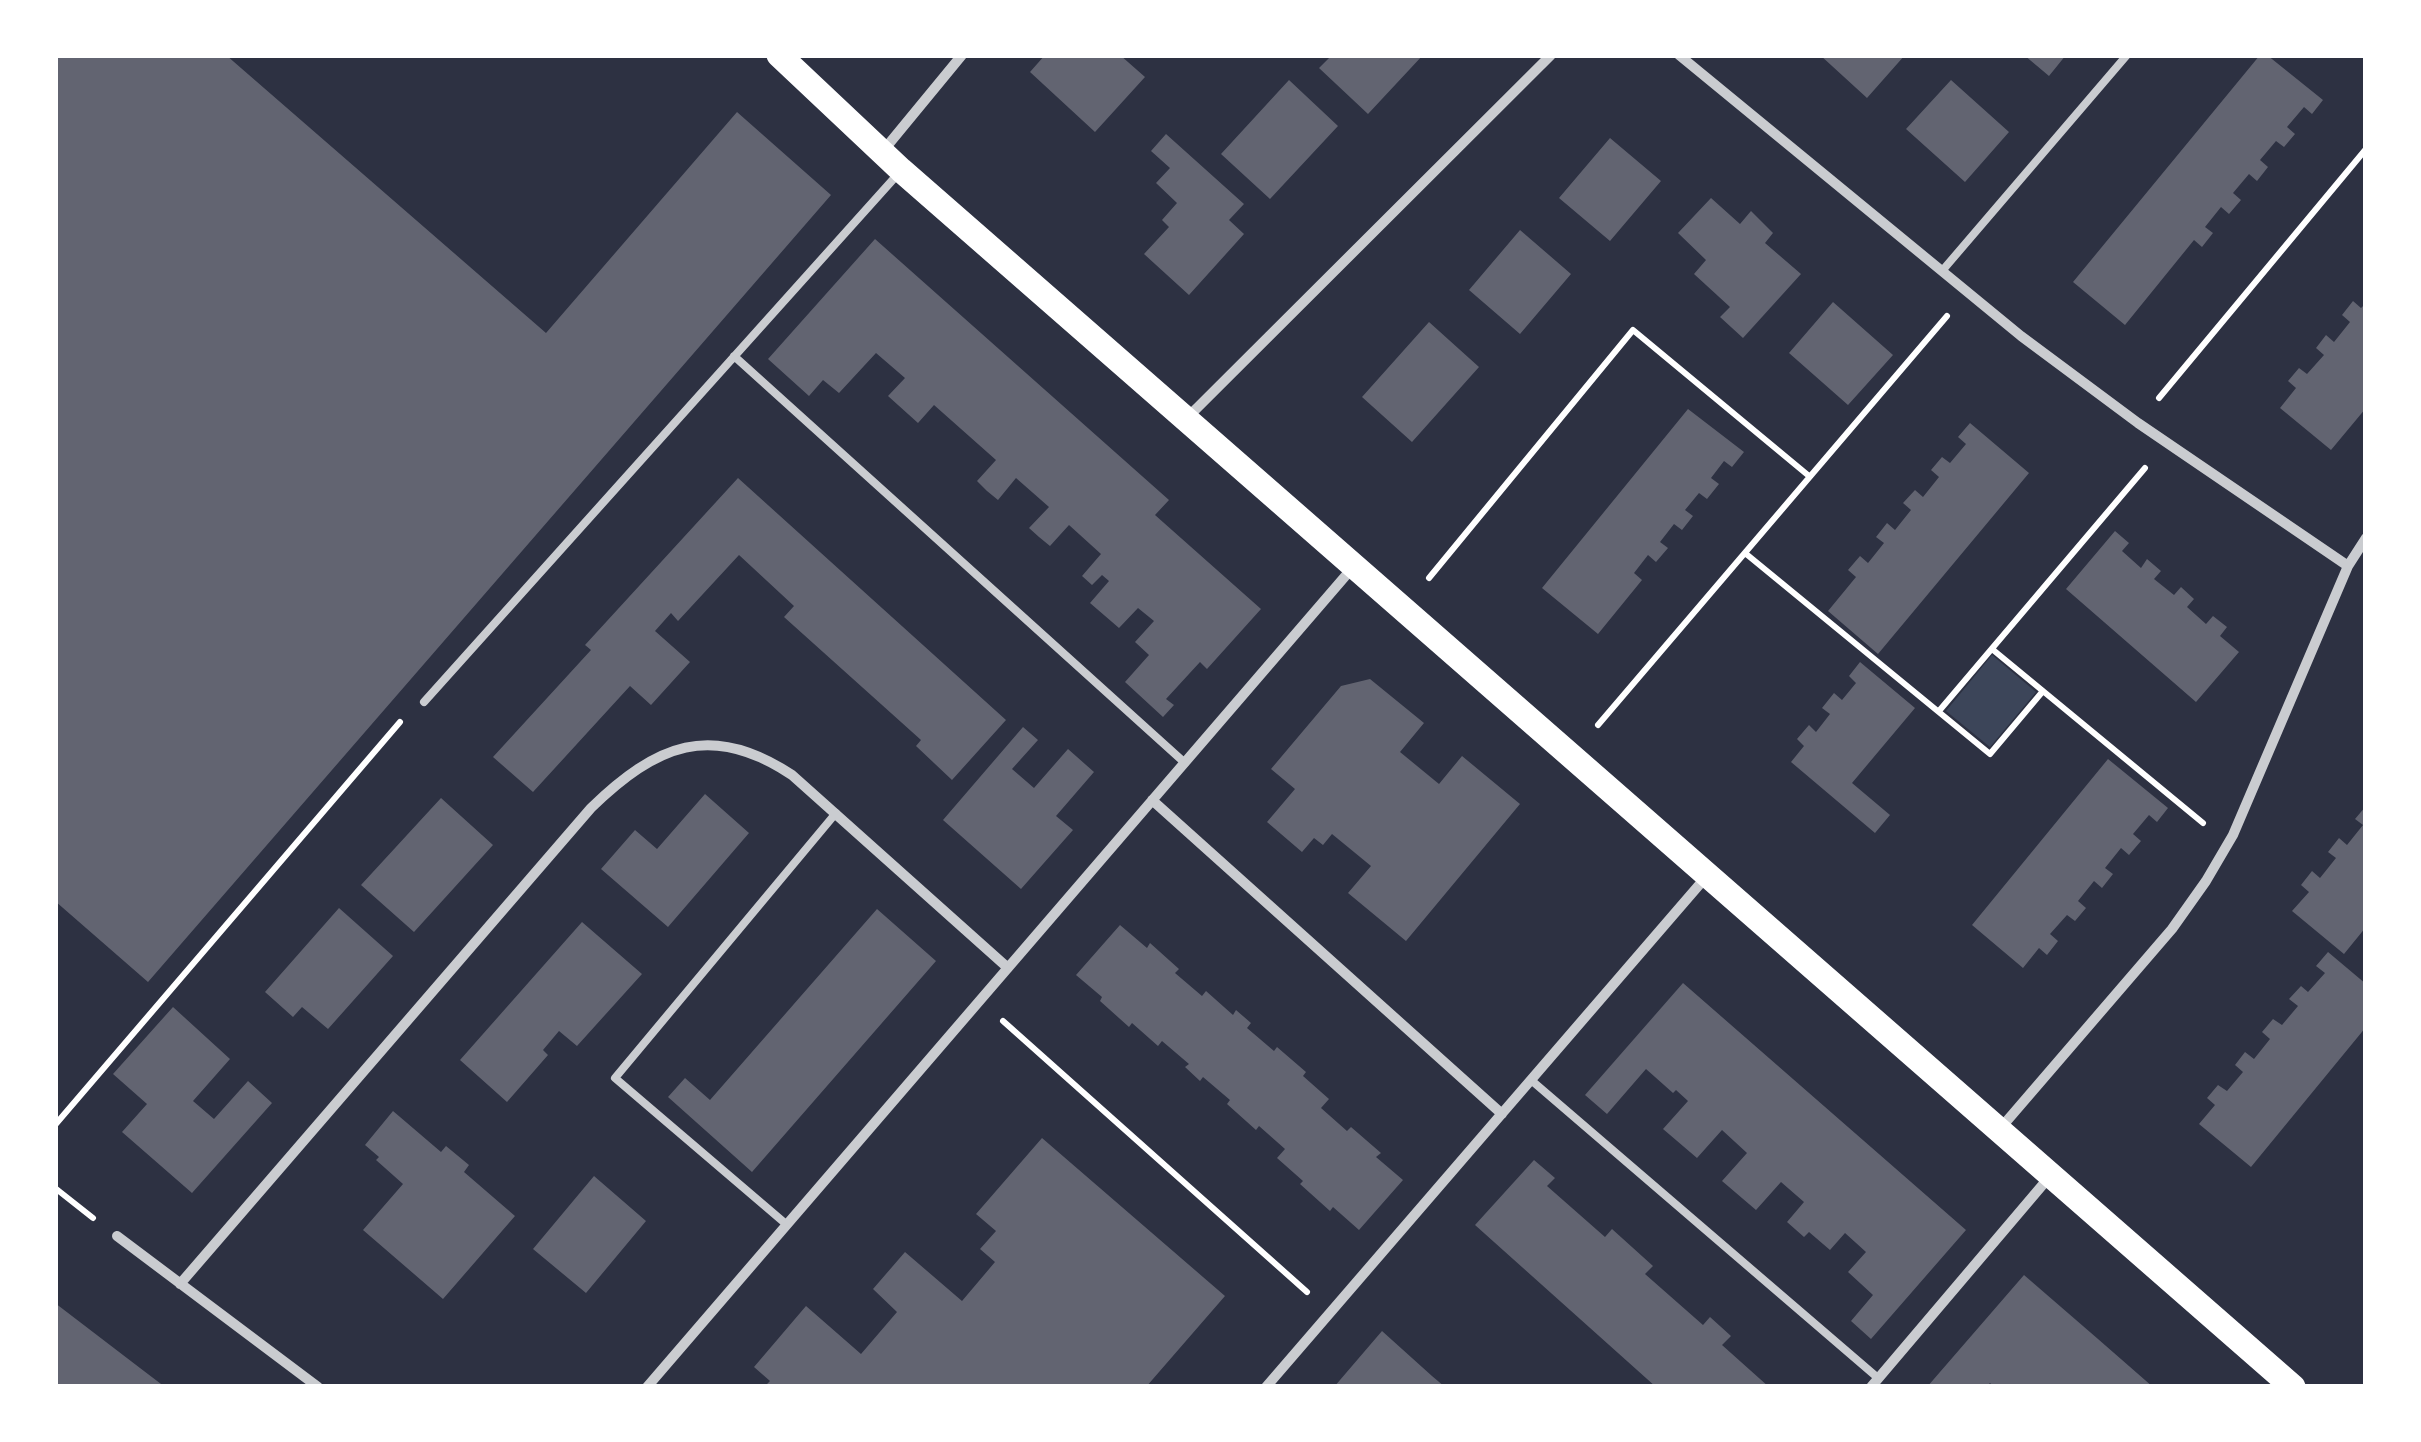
<!DOCTYPE html>
<html>
<head>
<meta charset="utf-8">
<style>
  body { margin:0 }
  #map { position:relative; width:2421px; height:1442px; overflow:hidden; background:#2d3142; font-family:"Open Sans",sans-serif }
  canvas { display:block }
  .frame { position:absolute; inset:0; border:58px solid #fff; pointer-events:none }
</style>
</head>
<body>
<div id="map">
<canvas width="2421" height="1442"></canvas>
<div class="frame"></div>
</div>
<script>
const c = document.querySelector('canvas').getContext('2d');
c.lineJoin = 'round';
function fill(path, color) { c.fillStyle = color; c.fill(path, 'evenodd'); }
function strokePath(path, color, width, dash) { c.strokeStyle = color; c.lineWidth = width; c.lineCap = dash ? 'butt' : 'round'; c.setLineDash(dash || []); c.stroke(path); }
const green = new Path2D(`
  M1992 655 2036 692 1990 747 1946 711Z`);
const building = new Path2D(`
  M58 55H226L546 333 737 112 831 195 148 982 55 901V59Z
  M1045 55H1120L1145 77 1095 132 1030 72Z
  M1332 55H1423L1368 114 1319 68Z
  M1820 55H1905L1867 98Z
  M2024 55H2066L2049 76Z
  M2260 55H2267L2323 100 2312 114 2304 107 2287 127 2295 134 2284 147 2276 141 2260 160 2268 167 2257 181 2249 174 2233 193 2241 200 2229 214 2221 207 2205 227 2213 233 2202 247 2194 240 2125 325 2073 282Z
  M1289 80 1338 126 1270 199 1221 154Z
  M1951 80 2009 132 1965 182 1906 129Z
  M1166 134 1244 204 1229 220 1244 234 1189 295 1144 254 1169 227 1162 220 1177 203 1156 183 1170 168 1151 151Z
  M1610 138 1661 181 1610 241 1559 198Z
  M1711 198 1740 224 1751 211 1773 233 1765 243 1801 274 1743 338 1720 317 1730 307 1694 274 1706 260 1678 233Z
  M1520 230 1571 274 1520 334 1469 290Z
  M875 239 1169 500 1155 515 1261 609 1207 669 1200 662 1166 699 1174 705 1163 717 1125 682 1149 655 1135 642 1154 621 1138 608 1119 628 1090 603 1109 581 1102 575 1092 585 1082 576 1101 554 1069 525 1050 546 1039 537 1029 528 1049 507 1016 478 998 500 987 491 977 481 996 460 934 405 918 423 888 396 905 378 876 353 839 393 823 380 809 396 768 359Z
  M2353 301 2361 308 2366 303V408L2331 450 2280 408 2296 388 2288 381 2299 368 2307 374 2324 355 2316 348 2326 335 2334 342 2350 322 2342 315Z
  M1833 302 1893 355 1848 405 1789 353Z
  M1429 322 1479 367 1412 442 1362 397Z
  M1688 409 1744 452 1732 467 1724 461 1711 478 1719 484 1707 499 1699 493 1685 510 1693 516 1682 530 1674 524 1660 542 1668 548 1656 562 1648 555 1634 573 1642 580 1598 634 1542 588Z
  M1970 423 2029 473 1878 654 1828 611 1856 577 1848 570 1860 556 1868 563 1884 543 1876 537 1887 523 1895 530 1911 510 1903 503 1915 490 1923 497 1939 477 1931 470 1942 457 1950 463 1966 444 1958 437Z
  M738 478 1006 720 952 780 916 746 921 740 784 617 794 606 739 555 678 621 671 613 655 631 690 662 651 705 630 686 533 792 493 757 591 650 585 645Z
  M2115 531 2129 543 2122 551 2141 568 2147 559 2161 571 2154 579 2174 595 2181 587 2194 599 2187 607 2206 624 2213 616 2227 627 2220 636 2239 652 2196 702 2066 589Z
  M1860 662 1915 708 1852 783 1890 815 1875 833 1791 762 1804 746 1797 739 1809 725 1816 732 1830 714 1822 708 1834 693 1842 700 1856 683 1849 676Z
  M1370 679 1424 723 1400 752 1439 784 1462 756 1520 804 1406 941 1348 893 1371 866 1332 834 1323 845 1314 838 1302 852 1267 822 1295 789 1271 769 1341 686Z
  M1023 727 1038 740 1012 769 1034 788 1068 749 1094 772 1056 816 1073 830 1021 889 943 820Z
  M2108 759 2168 808 2157 822 2149 815 2133 834 2141 841 2129 855 2121 848 2105 868 2113 874 2102 888 2094 881 2078 901 2086 908 2075 921 2067 915 2050 934 2058 941 2047 955 2039 948 2023 968 1972 925Z
  M705 794 749 833 668 927 601 869 635 830 657 849Z
  M441 798 493 845 414 932 361 885Z
  M2366 806V927L2344 954 2292 911 2309 892 2301 885 2312 871 2320 878 2336 858 2328 852 2339 838 2347 845 2363 825 2355 819Z
  M339 908 393 956 328 1029 302 1007 293 1017 265 992Z
  M877 909 936 961 752 1172 668 1097 685 1078 710 1100Z
  M582 922 642 974 577 1046 559 1031 543 1050 548 1055 507 1102 460 1060Z
  M1120 925 1147 948 1150 943 1179 969 1175 973 1202 996 1206 991 1233 1015 1236 1010 1251 1023 1247 1028 1274 1051 1277 1047 1306 1072 1303 1076 1329 1099 1321 1108 1347 1131 1351 1127 1381 1153 1376 1157 1403 1180 1359 1230 1333 1207 1330 1211 1300 1184 1303 1181 1277 1158 1285 1149 1259 1126 1256 1130 1227 1104 1230 1100 1203 1077 1200 1081 1185 1067 1189 1064 1162 1041 1158 1046 1132 1023 1129 1027 1100 1001 1102 997 1076 975Z
  M2328 952 2366 984V1027L2251 1167 2199 1124 2215 1105 2207 1098 2218 1085 2227 1091 2243 1072 2235 1065 2245 1052 2254 1059 2270 1039 2262 1032 2273 1019 2282 1025 2298 1006 2289 999 2301 986 2308 992 2325 973 2316 966Z
  M1683 983 1966 1230 1871 1339 1851 1321 1873 1295 1848 1272 1866 1252 1845 1233 1830 1250 1809 1232 1804 1237 1787 1222 1804 1202 1781 1182 1756 1210 1722 1181 1747 1153 1722 1130 1697 1158 1663 1129 1688 1101 1676 1090 1673 1093 1646 1069 1607 1114 1585 1095Z
  M173 1007 230 1059 193 1101 214 1119 248 1081 272 1103 192 1193 122 1132 147 1104 113 1074Z
  M393 1111 441 1152 446 1146 469 1165 464 1172 515 1216 443 1299 363 1230 403 1184 376 1160 379 1157 365 1145Z
  M1042 1138 1225 1296 1146 1387H764L770 1381 754 1367 806 1306 861 1354 897 1312 873 1289 905 1252 962 1301 995 1262 980 1249 996 1231 976 1214Z
  M1534 1160 1555 1178 1547 1186 1605 1237 1612 1229 1653 1266 1645 1274 1703 1325 1710 1317 1731 1336 1722 1345 1769 1387H1656L1475 1225Z
  M594 1176 646 1221 586 1293 533 1249Z
  M2024 1275 2098 1339 2153 1387H1994L1990 1383 1986 1387H1927Z
  M55 1303 140 1368 165 1387H55Z
  M1382 1331 1432 1376 1445 1387H1334Z`);
const path = new Path2D(`
  M2159 398 2366 149
  M1745 553 1990 754 2043 691
  M1429 578 1633 330 1809 476
  M1992 649 2203 823
  M1939 711 2145 468
  M1598 725 1947 316
  M1003 1021 1307 1292
  M55 1125 400 722
  M55 1188 93 1218`);
const service = new Path2D(`
  M1942 271 2127 55
  M734 356 1185 763
  M424 702 898 174
  M1531 1080 1878 1378
  M786 1224 615 1078 836 813`);
const minor = new Path2D(`
  M1679 55 2021 336 2138 423 2348 566
  M883 151 962 55
  M1187 418 1551 55
  M1152 800 1502 1114
  M1999 1130 2172 929 2206 881 2233 835 2348 566 2366 538
  M117 1236 318 1387
  M180 1284 591 808C656 745 711 721 792 775L1008 968
  M647 1387 1354 566
  M1266 1387 1706 877
  M1871 1387 2051 1175`);
const primary = new Path2D(`
  M779 55 901 170 2293 1387`);
fill(green, '#3c4559');
fill(building, '#626471');
strokePath(path, '#fff', 6);
strokePath(service, '#caccd0', 8);
strokePath(minor, '#caccd0', 10);
strokePath(primary, '#fff', 25);
</script>
</body>
</html>
